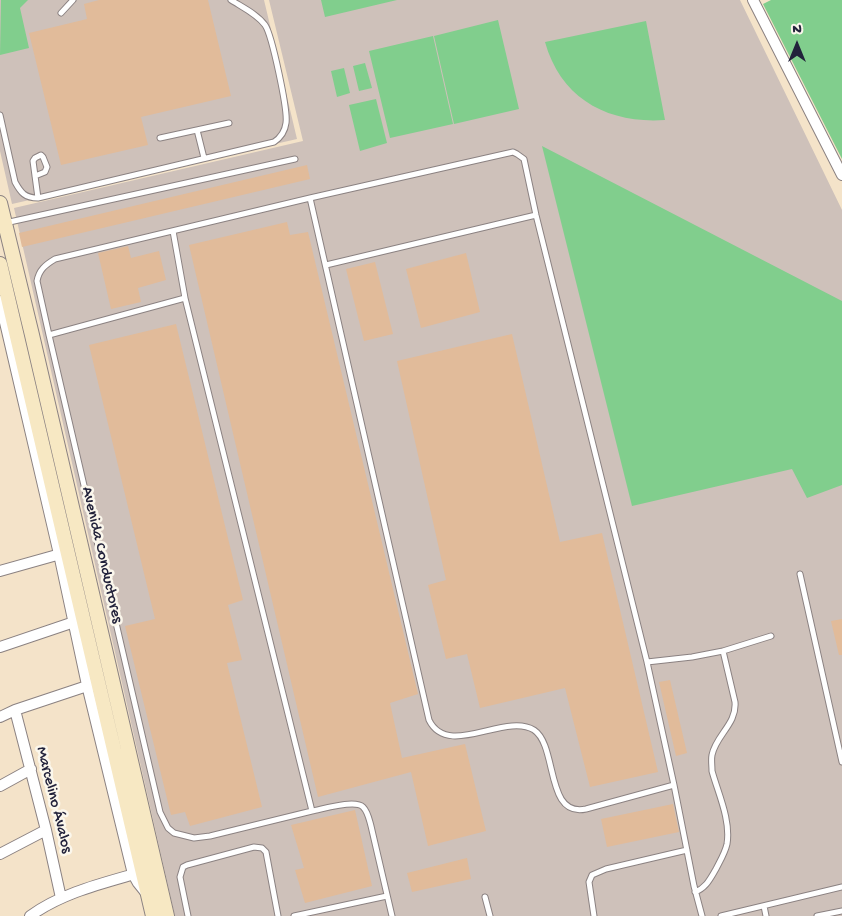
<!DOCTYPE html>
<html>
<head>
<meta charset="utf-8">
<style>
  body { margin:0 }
  #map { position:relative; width:842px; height:916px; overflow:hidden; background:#f4e3c9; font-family:"Gochi Hand",sans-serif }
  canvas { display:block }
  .north { position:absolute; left:772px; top:20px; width:50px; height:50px; -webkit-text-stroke:4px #fbf7ec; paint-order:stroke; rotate:0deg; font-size:14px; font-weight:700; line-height:20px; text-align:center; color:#22223b }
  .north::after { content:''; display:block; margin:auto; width:18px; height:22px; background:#22223b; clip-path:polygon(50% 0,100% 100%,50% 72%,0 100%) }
</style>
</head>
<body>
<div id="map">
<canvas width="842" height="916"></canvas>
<div class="north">N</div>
</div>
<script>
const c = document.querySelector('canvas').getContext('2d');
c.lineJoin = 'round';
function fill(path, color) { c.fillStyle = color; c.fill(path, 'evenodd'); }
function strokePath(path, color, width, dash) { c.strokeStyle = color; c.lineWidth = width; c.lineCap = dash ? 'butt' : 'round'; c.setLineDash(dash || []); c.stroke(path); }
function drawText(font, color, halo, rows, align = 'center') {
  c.font = font + ' "Gochi Hand",sans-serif'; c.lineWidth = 5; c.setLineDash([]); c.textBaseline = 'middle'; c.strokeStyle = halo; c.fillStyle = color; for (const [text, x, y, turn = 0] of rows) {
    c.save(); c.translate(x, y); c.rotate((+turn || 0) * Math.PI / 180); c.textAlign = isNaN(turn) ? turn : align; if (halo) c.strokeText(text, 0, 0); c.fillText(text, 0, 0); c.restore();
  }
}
const industrial = new Path2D(`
  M0 0H264L297 139 12 204 0 151Z
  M269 0H740L842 210V916H175L14 208 303 141Z`);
const green = new Path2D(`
  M1 0H28L20 8 29 48 0 55Z
  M321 0H397L325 17Z
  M771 0H842V159L763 4Z
  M498 20 519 109 454 124 434 36Z
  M646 21 665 120C608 124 561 99 545 42Z
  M433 36 453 124 390 138 369 51Z
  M365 63 372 88 359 91 353 66Z
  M344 68 350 93 337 97 331 71Z
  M376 99 387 143 360 151 349 105Z
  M542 146 842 301V485L807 498 792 469 632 506Z`);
const building = new Path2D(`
  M99 0H208L231 96 141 117 148 145 61 165 29 33 87 19 84 4Z
  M307 165 310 179 22 247 19 233Z
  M287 222 290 235 308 232 418 694 390 703 402 758 465 744 486 831 428 846 411 772 318 797 189 245Z
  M128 246 131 258 159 251 166 280 138 288 141 302 111 309 98 253Z
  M466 253 480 312 421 328 406 269Z
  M375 262 393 334 364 341 346 269Z
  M176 324 243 600 228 605 242 660 227 663 262 807 190 826 185 812 171 815 125 626 155 619 89 345Z
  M512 334 560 542 602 533 658 772 590 787 565 688 480 708 467 654 446 659 428 585 446 580 397 361Z
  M842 619V655H839L831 621Z
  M670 680 687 753 676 756 659 682Z
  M673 804 679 832 607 847 601 819Z
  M355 810 372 886 305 903 295 870 304 868 291 825Z
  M467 858 471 879 412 892 407 873Z`);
const lane = new Path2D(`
  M61 13 73 0
  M0 115 15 182C21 193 25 198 38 198L274 142C280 138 285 131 286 123 288 110 272 35 265 25 257 14 242 7 231 0
  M197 130 204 158
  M160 138 229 123
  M35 176 45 172 47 167 43 157 41 155 35 158 33 161 38 198
  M310 198 429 720C448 759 505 712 534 730 558 746 545 818 586 809L674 785
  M5 223 295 159
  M173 231 185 298
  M326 265 536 215
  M49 335 185 298 312 811C323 809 355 799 363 807 368 812 369 819 371 826L392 916
  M800 574 842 762
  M723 651 771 636
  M647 662 692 657 723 651 735 702C737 724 716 735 712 755 711 760 712 765 712 771 718 793 731 820 727 844 725 853 720 861 716 869 710 879 706 888 695 892
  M312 811 210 836 194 838 174 833 168 828 160 812 49 335 37 281C39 270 45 265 55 259L310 198 513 152 517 154 524 159 536 215 647 662 674 785 694 886 702 916
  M485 897 490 916
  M764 906 766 916
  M188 916 180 877 183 867 187 865 254 847 262 848 266 852 278 916
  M294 916 387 896
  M594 916 589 882 592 875 606 869 687 850
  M721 916 842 887
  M817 916 842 911`);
const street = new Path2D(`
  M753 0 842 175
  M0 301 59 554 87 685 133 874 138 883 146 893
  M0 571 64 553
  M0 647 80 620
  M15 710 46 830 61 898
  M0 717 15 710 93 684
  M0 786 31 769
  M0 854 46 830
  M30 916C62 893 100 884 138 873`);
const secondary = new Path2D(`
  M0 203 32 335 167 916
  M0 264 153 916`);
const streetNames = [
  ["Avenida Conductores",101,555,77],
  ["Marcelino Ávalos",53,800,76]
];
fill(industrial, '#cec1ba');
fill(green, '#81ce8d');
fill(building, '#e1bb9a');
strokePath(lane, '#8b8282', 7);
strokePath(street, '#8b8282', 12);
strokePath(secondary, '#8b8282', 16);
strokePath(lane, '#fff', 5);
strokePath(street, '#fff', 10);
strokePath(secondary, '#f7e8c3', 14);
drawText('16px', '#22223b', '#fbf7ec', streetNames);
</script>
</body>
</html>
